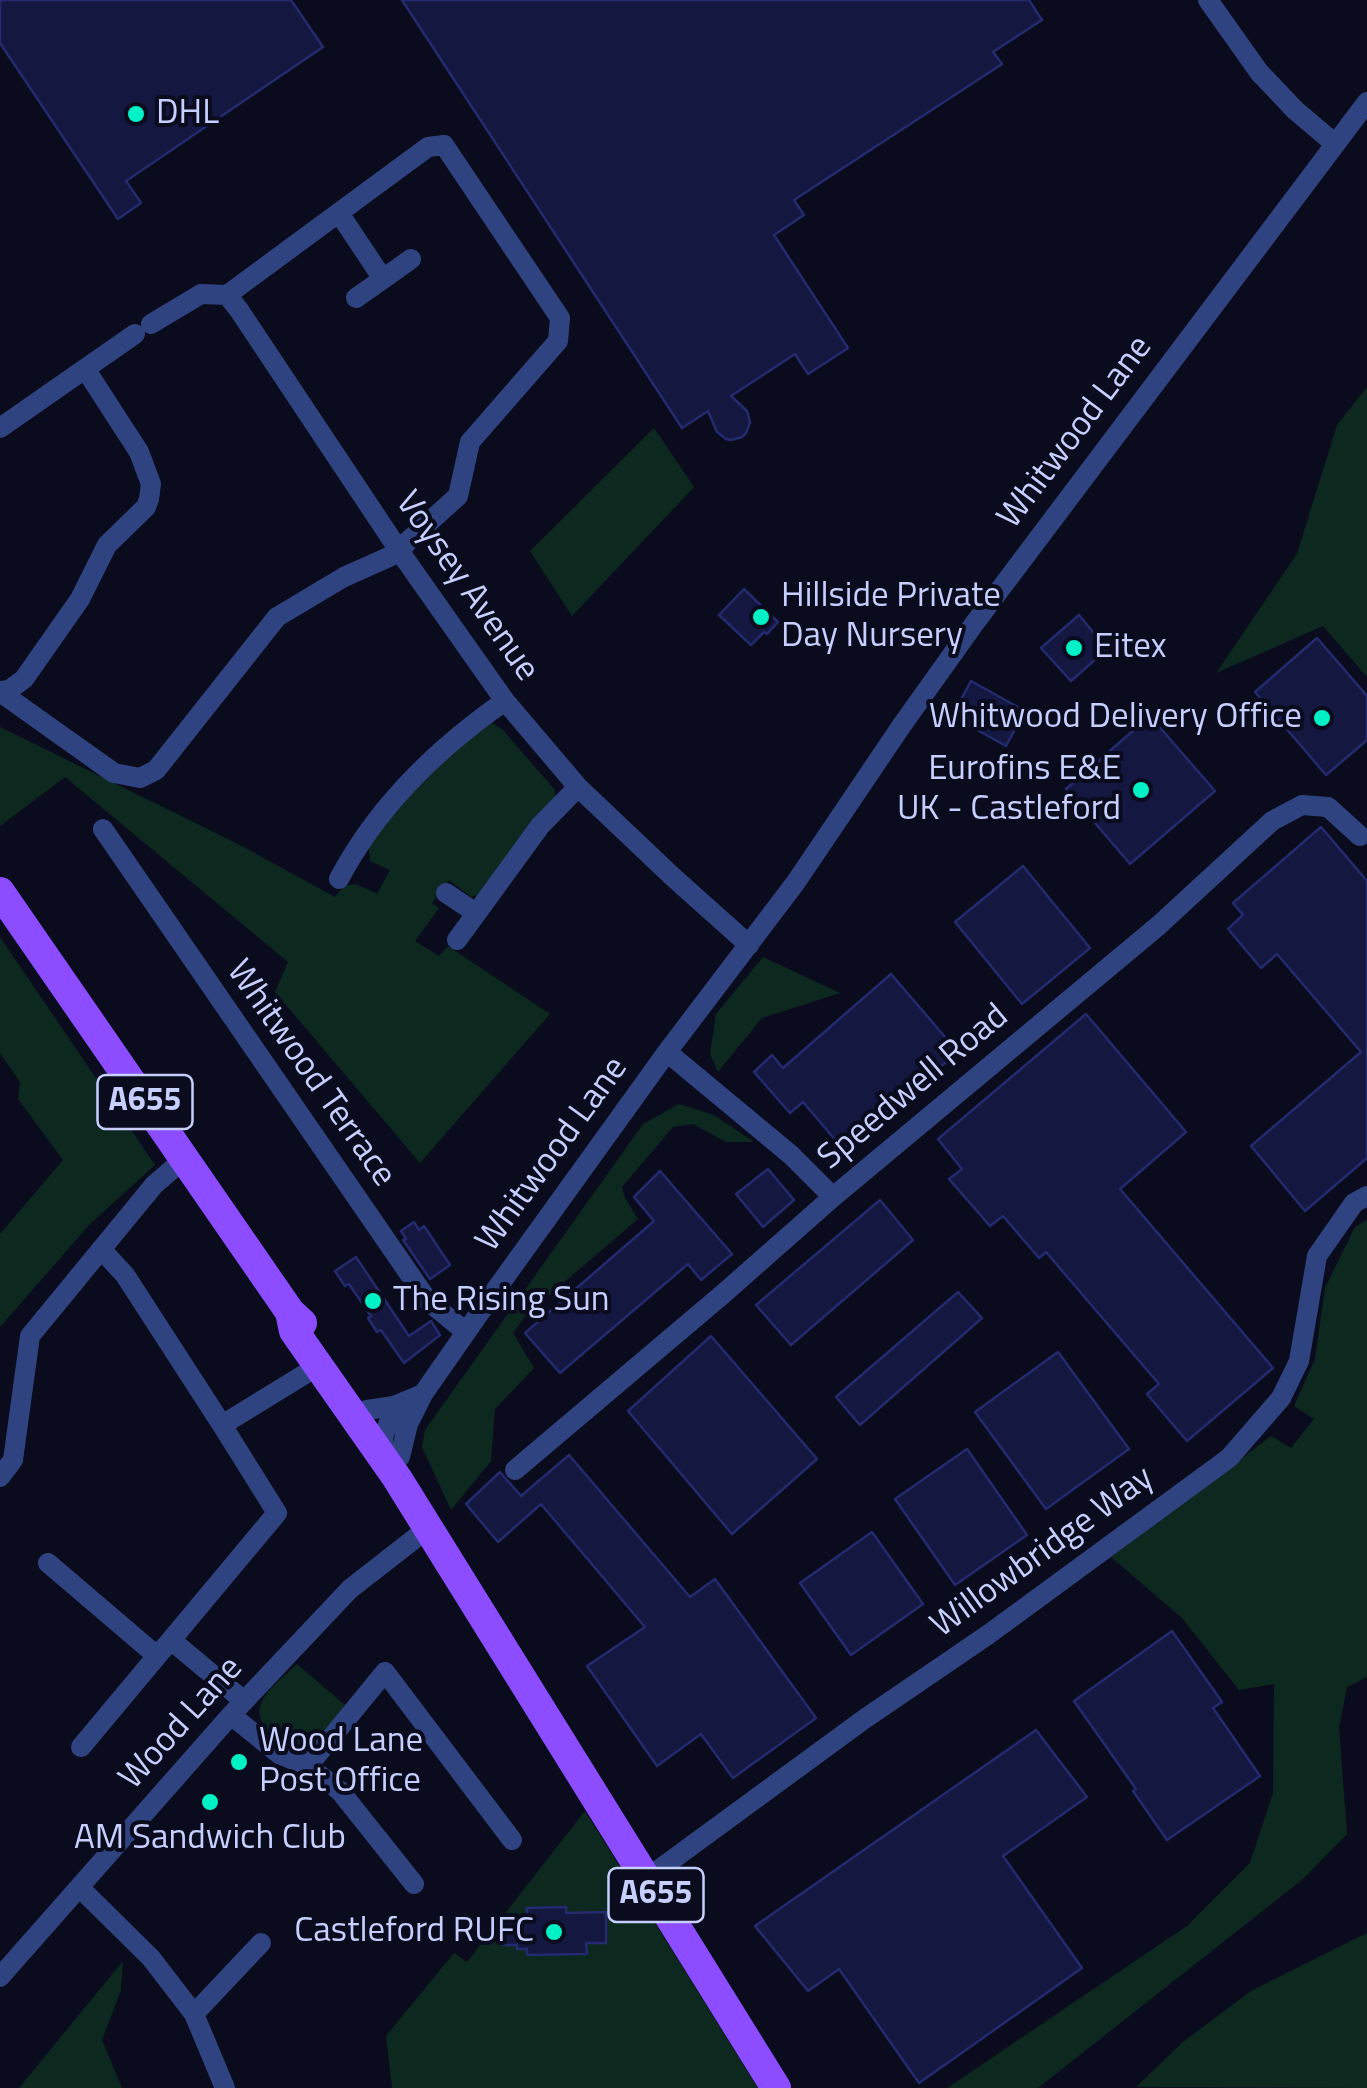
<!DOCTYPE html>
<html>
<head>
<meta charset="utf-8">
<style>
  body { margin:0 }
  canvas { display:block; background:#0a0c1d }
</style>
</head>
<body>
<canvas width="1367" height="2088"></canvas>
<script>
const c = document.querySelector('canvas').getContext('2d');
c.lineJoin = 'round';
function fill(path, color) { c.fillStyle = color; c.fill(path, 'evenodd'); }
function strokePath(path, color, width, dash) { c.strokeStyle = color; c.lineWidth = width; c.lineCap = dash ? 'butt' : 'round'; c.setLineDash(dash || []); c.stroke(path); }
function drawText(font, color, halo, rows, align = 'center') {
  c.font = font + ' "Titillium Web",sans-serif'; c.lineWidth = 8; c.setLineDash([]); c.textBaseline = 'middle'; c.strokeStyle = halo; c.fillStyle = color; for (const [text, x, y, turn = 0] of rows) {
    c.save(); c.translate(x, y); c.rotate((+turn || 0) * Math.PI / 180); c.textAlign = isNaN(turn) ? turn : align; if (halo) c.strokeText(text, 0, 0); c.fillText(text, 0, 0); c.restore();
  }
}
const green = new Path2D(`
  M1367 387V677L1323 626 1216 673 1297 554 1337 425Z
  M654 428 694 487 572 616 530 551Z
  M492 723 502 729 555 790V798L486 893 471 897 449 880 432 903 439 908 415 941 439 956 448 946 550 1014 420 1163 275 992 288 962 65 777 0 826V727L238 844 335 897 344 886 356 884 377 894 390 870 370 861 368 840C397 804 448 737 492 723Z
  M0 937 155 1165 90 1224 0 1327V1234L63 1160 18 1099 20 1082 0 1053Z
  M763 957 840 993 762 1018 718 1072 710 1054 716 1014Z
  M679 1104 714 1115 754 1142H726L693 1124 673 1127 622 1187 625 1198 638 1219 527 1314 513 1333 534 1368 495 1409 491 1461 451 1510 422 1447 425 1430 643 1124Z
  M1367 1220V1677L1347 1687 1339 1728 1347 1834 1303 1879 1038 2088H947L1187 1926 1250 1863 1273 1793 1274 1684 1239 1690 1182 1618 1111 1557 1271 1436 1291 1448 1314 1419 1294 1406 1315 1359 1325 1288 1355 1227Z
  M297 1664 345 1705C334 1719 323 1738 307 1746 288 1755 254 1726 260 1706 265 1690 285 1676 297 1664Z
  M585 1811 758 2088H392L386 2036 454 1953 467 1962Z
  M1367 1933V2088L1136 2087 1183 2042 1251 1991Z
  M123 1961 121 1990 102 2040 122 2088H19Z`);
const building = new Path2D(`
  M0 0H291L323 47 126 181 141 203 118 219 0 43Z
  M402 0H1029L1042 20 993 52 1002 64 794 200 804 215 774 235 848 348 808 374 795 354 731 396 747 411 750 422 746 433 742 437 731 440 726 439 717 432 708 411 682 428Z
  M744 589 778 622 767 634 764 632 751 645 719 615Z
  M1079 615 1107 649 1071 681 1041 648Z
  M1317 638 1367 696V740L1326 775 1255 692Z
  M971 681 1025 711 1006 746 952 716Z
  M1150 716 1215 791 1130 864 1066 789Z
  M1321 827 1367 881V1158L1305 1211 1251 1146 1361 1052 1277 954 1261 968 1228 929 1243 915 1233 903Z
  M1023 866 1090 948 1022 1004 955 922Z
  M891 974 958 1052 843 1149 803 1102 790 1113 754 1072 772 1055 783 1068Z
  M1086 1014 1186 1132 1120 1189 1273 1368 1187 1441 1147 1394 1159 1384 1046 1252 1039 1258 1003 1216 990 1226 949 1179 962 1169 938 1139Z
  M768 1169 794 1200 763 1227 736 1194Z
  M660 1171 732 1254 701 1280 688 1264 560 1373 525 1333 654 1221 634 1197Z
  M880 1200 913 1240 791 1345 756 1305Z
  M414 1222 419 1230 424 1226 450 1265 430 1279 403 1240 406 1239 401 1231Z
  M356 1257 409 1336 431 1321 440 1335 404 1363 381 1330 377 1332 368 1318 371 1316 349 1284 345 1286 335 1271Z
  M958 1292 982 1318 860 1425 836 1397Z
  M711 1336 817 1459 732 1534 628 1411Z
  M1058 1352 1129 1449 1046 1509 975 1412Z
  M967 1449 1027 1535 955 1585 895 1499Z
  M569 1455 690 1597 715 1579 816 1718 733 1778 701 1734 657 1766 587 1666 645 1627 541 1504 498 1542 466 1504 500 1472 521 1496Z
  M872 1532 923 1604 851 1655 800 1583Z
  M1172 1631 1222 1702 1213 1708 1260 1776 1167 1840 1133 1791 1136 1789 1074 1701Z
  M1036 1730 1087 1797 1003 1856 1082 1968 919 2083 839 1969 808 1991 755 1926Z
  M566 1907V1913L606 1912V1943H586L587 1954 527 1955V1949H517V1945H503V1921L527 1920V1908Z`);
const street = new Path2D(`
  M1208 0 1259 72 1295 110 1334 143
  M339 213 383 279 411 259
  M356 298 383 279
  M151 324 201 294 227 295 239 310 400 552 505 701 578 787 673 877 749 945
  M0 428 135 334
  M0 691 9 690 24 679 80 599 107 545 146 507 149 499 151 484 139 452 86 370
  M0 692 114 773 140 778 156 770 277 617 344 577 400 552 407 542 458 496 470 442 558 341 560 318 444 145 428 147 227 295
  M103 829 428 1301 466 1332
  M339 879C377 807 439 747 505 701
  M446 893 476 913
  M457 940 540 826 578 787
  M667 1052 791 1155 833 1197
  M101 1249 125 1275 222 1425 318 1366
  M367 1410 394 1406 423 1394
  M222 1425 277 1513 171 1640 244 1701
  M400 1457 408 1424 423 1394 492 1295 667 1052 796 882 902 725 974 624 1367 102
  M384 1460 383 1437 396 1405
  M515 1470 723 1294 833 1197 1158 926 1272 821 1302 805 1328 807 1360 836
  M0 1477 13 1460 30 1336 154 1185 184 1159
  M48 1563 157 1656 171 1640
  M231 1715 279 1754 308 1766 340 1791 414 1884
  M81 1747 157 1656
  M308 1766 385 1672 512 1840
  M646 1879 863 1720 989 1634 1229 1458 1281 1398 1299 1361 1317 1256 1354 1203 1367 1196
  M80 1888 151 1958 194 2014 225 2088
  M0 1977 231 1715 350 1589 427 1529
  M194 2014 261 1943`);
const primary = new Path2D(`
  M0 892 290 1312 302 1323
  M290 1312 294 1331 397 1478 776 2088`);
const markers = [
  [136,114,10,"#00f1c6"],
  [761,617,10,"#00f1c6"],
  [1074,648,10,"#00f1c6"],
  [1322,718,10,"#00f1c6"],
  [1141,790,10,"#00f1c6"],
  [373,1301,10,"#00f1c6"],
  [239,1762,10,"#00f1c6"],
  [210,1802,10,"#00f1c6"],
  [554,1932,10,"#00f1c6"]
];
const shields = [
  [145,1102,95],
  [656,1895,95]
];
const shieldNames = [
  ["A655",145,1102],
  ["A655",656,1895]
];
const poiNames = [
  ["DHL",156,114],
  ["Hillside Private",781,597],
  ["Day Nursery",781,637],
  ["Eitex",1094,648],
  ["Whitwood Delivery Office",1302,718,"right"],
  ["Eurofins E&E",1121,770,"right"],
  ["UK - Castleford",1121,810,"right"],
  ["The Rising Sun",393,1301],
  ["Wood Lane",259,1742],
  ["Post Office",259,1782],
  ["AM Sandwich Club",210,1839,"center"],
  ["Castleford RUFC",534,1932,"right"]
];
const streetNames = [
  ["Whitwood Lane",1076,433,-53],
  ["Voysey Avenue",466,587,55],
  ["Whitwood Terrace",310,1074,55],
  ["Speedwell Road",914,1088,-40],
  ["Whitwood Lane",553,1155,-54],
  ["Willowbridge Way",1043,1553,-36],
  ["Wood Lane",182,1724,-48]
];
fill(green, '#0c281f');
fill(building, '#141740');
strokePath(building, '#242a6e', 2.5);
strokePath(street, '#304381', 20);
strokePath(primary, '#8b4dff', 30);
for (const [x, y, r, color] of markers) { const dot = new Path2D(); dot.arc(x, y, r, 0, 2 * Math.PI); c.fillStyle = color; c.fill(dot); strokePath(dot, '#0a0c1d', 4); }
for (const [x, y, w] of shields) { const box = new Path2D(); box.roundRect(x - w / 2, y - 27, w, 54, 8); c.fillStyle = '#0a0c1d'; c.fill(box); strokePath(box, '#c6cfff', 2.5); }
drawText('bold 32px', '#c6cfff', null, shieldNames);
drawText('35px', '#c6cfff', '#0a0c1d', poiNames, 'left');
drawText('35px', '#c6cfff', '#0a0c1d', streetNames);
</script>
</body>
</html>
